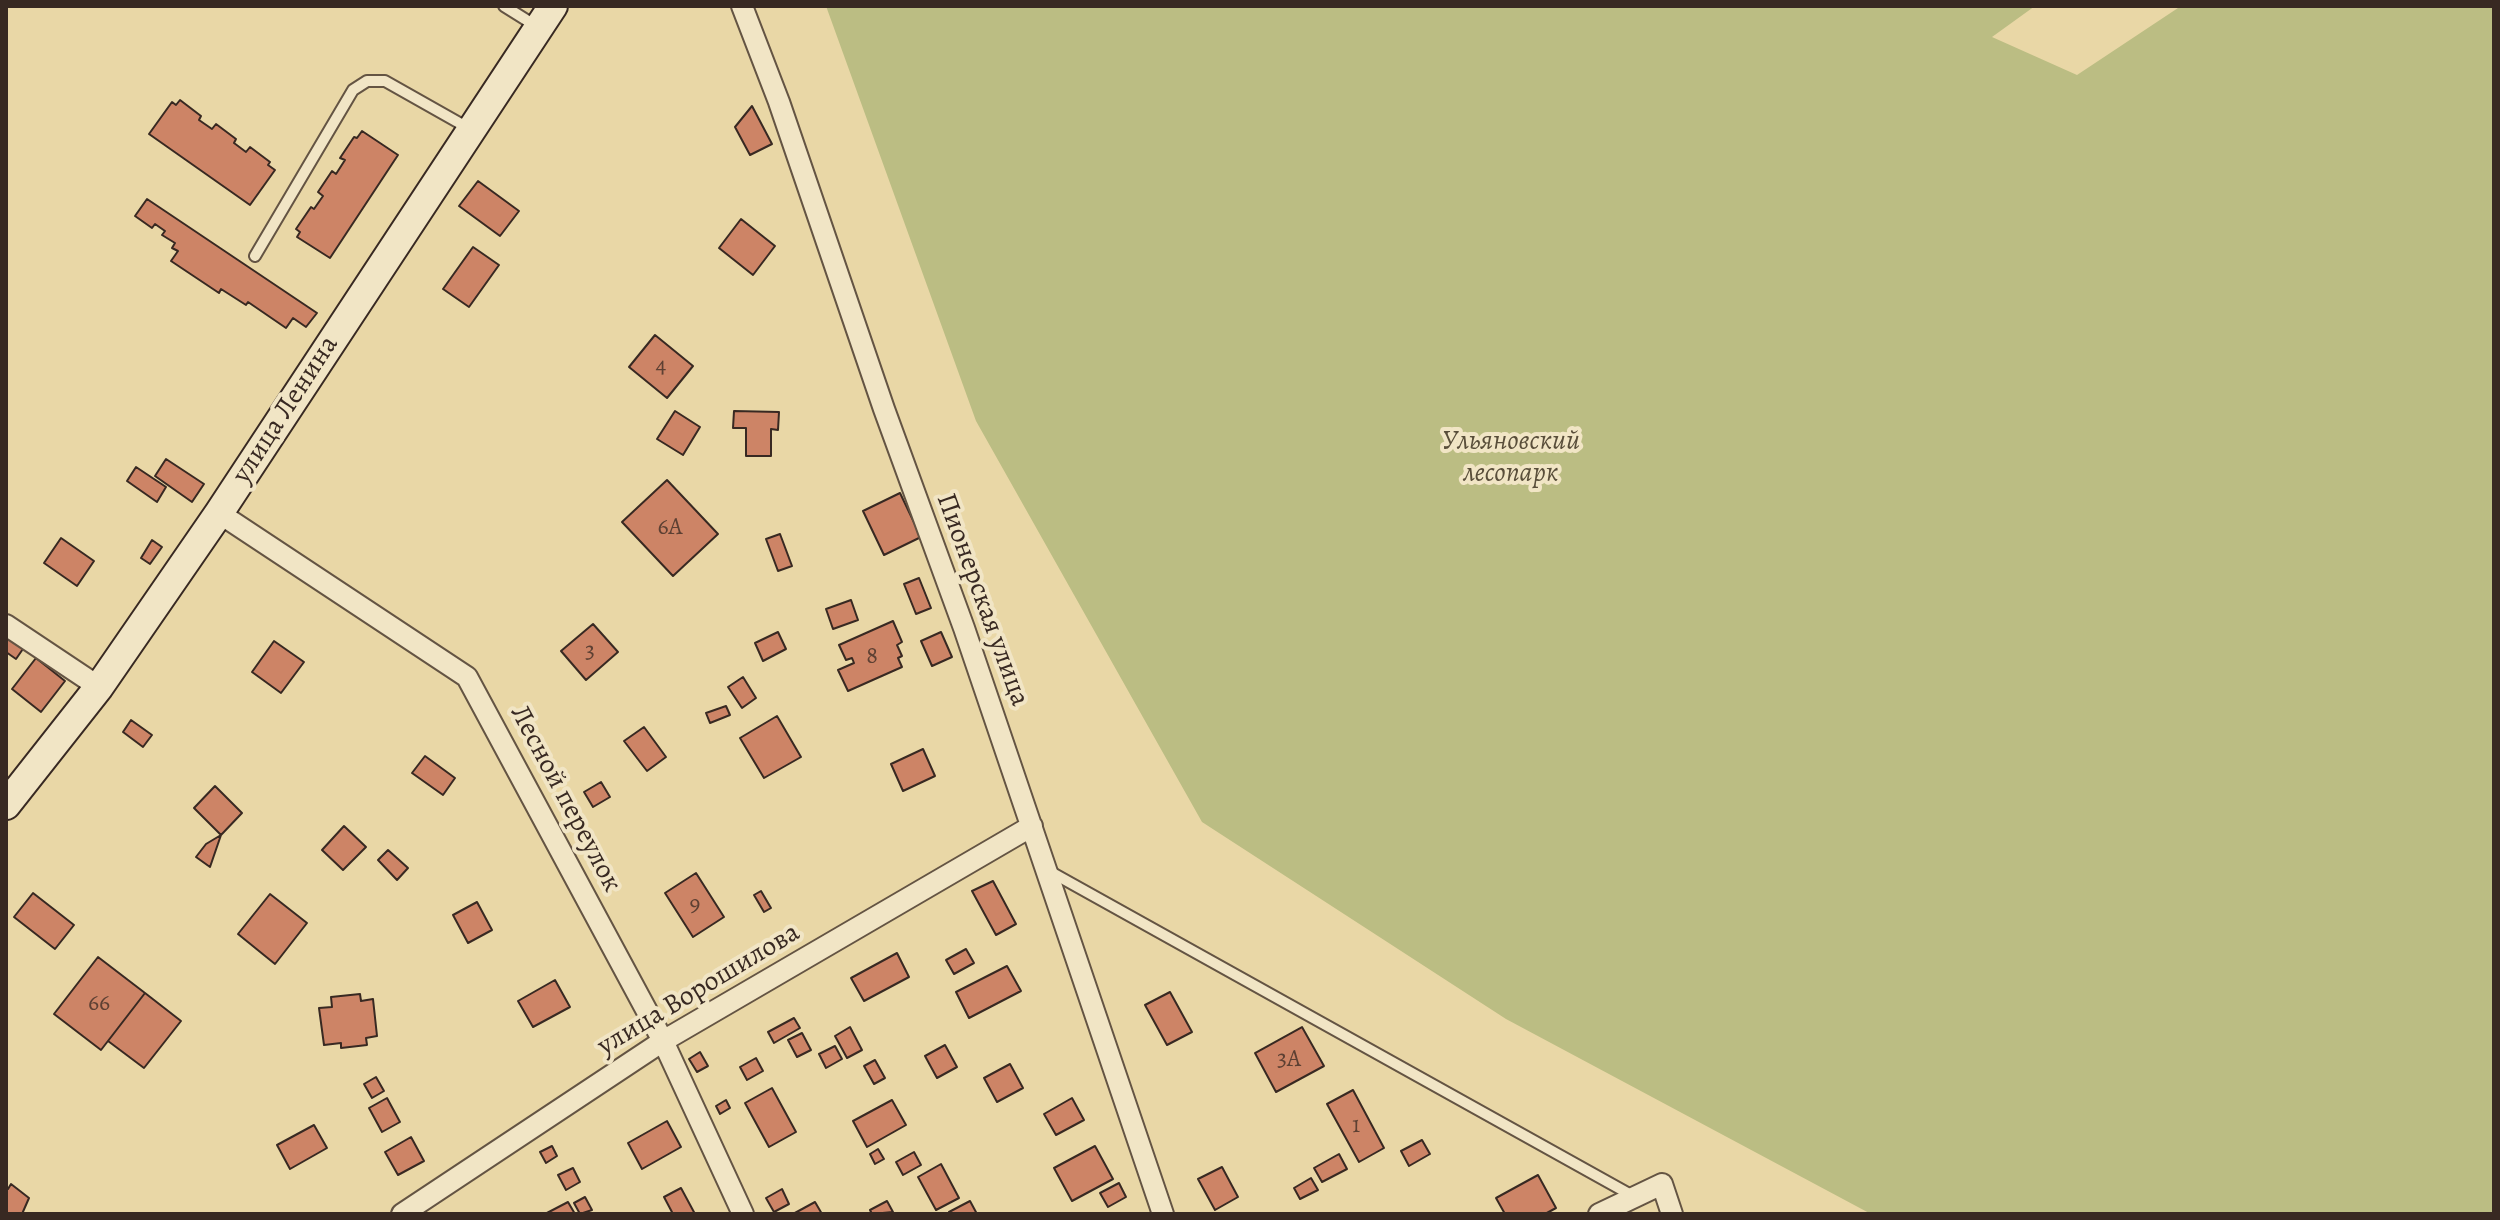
<!DOCTYPE html>
<html>
<head>
<meta charset="utf-8">
<style>
  body { margin:0 }
  #map { position:relative; width:2500px; height:1220px; overflow:hidden; background:#e9d7a6; font-family:Alegreya,serif }
  canvas { display:block }
  .frame { position:absolute; inset:0; border:8px solid #382922; pointer-events:none }
</style>
</head>
<body>
<div id="map">
<canvas width="2500" height="1220"></canvas>
<div class="frame"></div>
</div>
<script>
const c = document.querySelector('canvas').getContext('2d');
c.lineJoin = 'round';
function fill(path, color) { c.fillStyle = color; c.fill(path, 'evenodd'); }
function strokePath(path, color, width, dash) { c.strokeStyle = color; c.lineWidth = width; c.lineCap = dash ? 'butt' : 'round'; c.setLineDash(dash || []); c.stroke(path); }
function drawText(font, color, halo, rows, align = 'center') {
  c.font = font + ' Alegreya,serif'; c.lineWidth = 8; c.setLineDash([]); c.textBaseline = 'middle'; c.strokeStyle = halo; c.fillStyle = color; for (const [text, x, y, turn = 0] of rows) {
    c.save(); c.translate(x, y); c.rotate((+turn || 0) * Math.PI / 180); c.textAlign = isNaN(turn) ? turn : align; if (halo) c.strokeText(text, 0, 0); c.fillText(text, 0, 0); c.restore();
  }
}
const green = new Path2D(`
  M826 6H2035L1992 37 2077 75 2181 6H2494V1214H1871L1506 1019 1202 822 976 421Z`);
const building = new Path2D(`
  M180 100 201 116 199 120 212 129 216 124 236 139 234 143 246 152 250 147 270 162 268 165 275 170 250 205 149 134 172 102 176 105Z
  M752 106 772 144 750 155 735 127Z
  M362 131 398 155 330 258 297 237 300 232 296 229 311 207 314 209 323 196 318 192 332 171 336 174 345 160 340 158 354 137 357 138Z
  M478 181 519 211 500 236 459 206Z
  M147 199 317 313 306 327 293 318 286 328 248 302 246 305 221 289 219 293 171 261 178 251 172 248 175 243 162 235 165 231 155 224 152 228 135 216Z
  M741 219 775 246 753 275 719 248Z
  M473 247 499 265 469 307 443 289Z
  M655 335 693 366 667 398 629 367Z
  M675 411 700 427 683 455 657 439Z
  M734 411 779 412 778 430 771 429V456H746V428H733Z
  M166 459 204 484 192 502 155 476Z
  M136 467 166 487 157 502 127 481Z
  M667 480 718 534 673 576 622 522Z
  M900 493 921 537 884 555 863 511Z
  M780 534 792 566 778 571 766 539Z
  M61 538 94 561 77 586 44 563Z
  M152 540 162 547 150 564 141 558Z
  M919 578 931 608 916 614 904 584Z
  M851 600 858 620 833 629 826 609Z
  M893 621 902 642 897 645 902 656 898 658 902 667 848 691 838 670 854 663 852 658 846 660 839 645Z
  M593 624 618 652 586 680 561 651Z
  M778 632 786 649 763 661 755 643Z
  M941 632 952 657 932 666 921 641Z
  M6 634 25 646 16 659 6 652Z
  M274 641 304 662 281 693 252 672Z
  M36 658 65 681 41 712 12 689Z
  M743 677 756 698 742 708 728 687Z
  M726 706 730 715 710 723 706 713Z
  M777 716 801 757 764 778 740 738Z
  M131 720 152 735 143 747 123 732Z
  M644 727 666 757 647 771 624 741Z
  M923 749 935 776 903 791 891 764Z
  M425 756 455 778 443 795 412 773Z
  M601 782 610 797 593 807 584 792Z
  M215 786 242 813 221 835 194 808Z
  M344 826 366 847 343 870 322 850Z
  M221 835 210 867 196 857 206 844Z
  M388 850 408 868 397 880 378 860Z
  M696 873 724 917 693 937 665 893Z
  M993 881 1016 924 996 935 972 891Z
  M761 891 771 908 764 912 754 895Z
  M33 893 74 925 55 949 14 917Z
  M270 894 307 923 275 964 238 934Z
  M477 902 492 930 468 943 453 915Z
  M966 949 974 963 954 974 946 960Z
  M897 953 909 977 864 1001 851 978Z
  M98 957 145 993 101 1050 54 1014Z
  M1007 966 1021 991 969 1018 956 992Z
  M555 980 570 1007 533 1027 518 1001Z
  M1170 992 1192 1032 1167 1045 1145 1005Z
  M145 993 181 1021 144 1068 108 1041Z
  M360 994 361 1001 373 999 377 1036 366 1038 367 1045 341 1048V1043L324 1045 319 1008 332 1007 331 997Z
  M794 1018 800 1028 774 1043 768 1032Z
  M850 1027 862 1050 847 1058 835 1036Z
  M1302 1027 1324 1066 1276 1092 1255 1053Z
  M802 1033 811 1050 797 1057 788 1040Z
  M945 1045 957 1067 937 1078 925 1056Z
  M835 1046 842 1059 826 1068 819 1054Z
  M700 1052 708 1066 697 1072 689 1059Z
  M756 1058 763 1071 747 1080 740 1067Z
  M875 1060 885 1078 874 1084 864 1066Z
  M1010 1064 1023 1088 997 1102 984 1078Z
  M376 1077 384 1091 372 1098 364 1084Z
  M772 1088 796 1132 769 1147 745 1103Z
  M1353 1090 1384 1148 1359 1162 1327 1104Z
  M387 1098 400 1122 382 1132 369 1108Z
  M1072 1098 1084 1120 1056 1135 1044 1114Z
  M726 1100 730 1108 720 1114 716 1106Z
  M892 1100 906 1125 867 1147 853 1121Z
  M667 1121 681 1147 642 1169 628 1143Z
  M314 1125 327 1148 290 1169 277 1145Z
  M411 1137 424 1161 398 1175 385 1152Z
  M1422 1140 1430 1154 1409 1166 1401 1151Z
  M552 1146 557 1156 546 1163 540 1152Z
  M1095 1146 1113 1179 1072 1201 1054 1168Z
  M878 1149 884 1159 875 1164 870 1154Z
  M914 1152 921 1165 903 1175 896 1162Z
  M1339 1154 1347 1169 1322 1182 1314 1168Z
  M941 1164 959 1198 936 1210 918 1177Z
  M1222 1167 1238 1197 1215 1210 1198 1179Z
  M573 1168 580 1182 566 1190 558 1175Z
  M1538 1175 1556 1208 1545 1214H1505L1496 1198Z
  M1311 1178 1318 1190 1300 1199 1294 1188Z
  M1119 1183 1126 1197 1108 1207 1100 1193Z
  M11 1184 29 1198 22 1214H6V1187L8 1189Z
  M681 1188 695 1214H673L664 1197Z
  M782 1189 789 1204 774 1212 766 1198Z
  M585 1197 592 1210 580 1214 574 1203Z
  M887 1201 893 1212 872 1214 870 1210Z
  M970 1201 977 1214H950L949 1212Z
  M568 1202 575 1214H545Z
  M815 1202 822 1214H793Z`);
const lane = new Path2D(`
  M504 6 536 26
  M255 256 353 90 367 81H385L470 129
  M1049 871 1633 1196`);
const street = new Path2D(`
  M742 6 779 102 884 409 964 628 1163 1214
  M219 513 467 677 663 1041 743 1214
  M6 625 99 687
  M402 1214 663 1041 1032 826
  M1599 1214 1662 1184 1672 1214`);
const secondary = new Path2D(`
  M6 805 99 687 219 513 553 6`);
const numberNames = [
  ["4",661,366],
  ["6А",670,528],
  ["3",590,652],
  ["8",872,657],
  ["9",695,905],
  ["66",99,1004],
  ["3А",1289,1060],
  ["1",1356,1126]
];
const streetNames = [
  ["улица Ленина",286,410,-57],
  ["Пионерская улица",982,600,70],
  ["Лесной переулок",565,799,62],
  ["улица Ворошилова",699,990,-31]
];
const parkNames = [
  ["Ульяновский",1511,442],
  ["лесопарк",1511,474]
];
fill(green, '#bbbd83');
fill(building, '#cd8466');
strokePath(building, '#382922', 2);
strokePath(lane, '#645443', 14);
strokePath(street, '#645443', 24);
strokePath(secondary, '#382922', 32);
strokePath(lane, '#f1e5c5', 10);
strokePath(street, '#f1e5c5', 20);
strokePath(secondary, '#f1e5c5', 28);
drawText('24px', '#5d4033', null, numberNames);
drawText('28px', '#382922', '#f1e5c5', streetNames);
drawText('italic 28px', '#594e3a', '#f1e5c5', parkNames);
</script>
</body>
</html>
